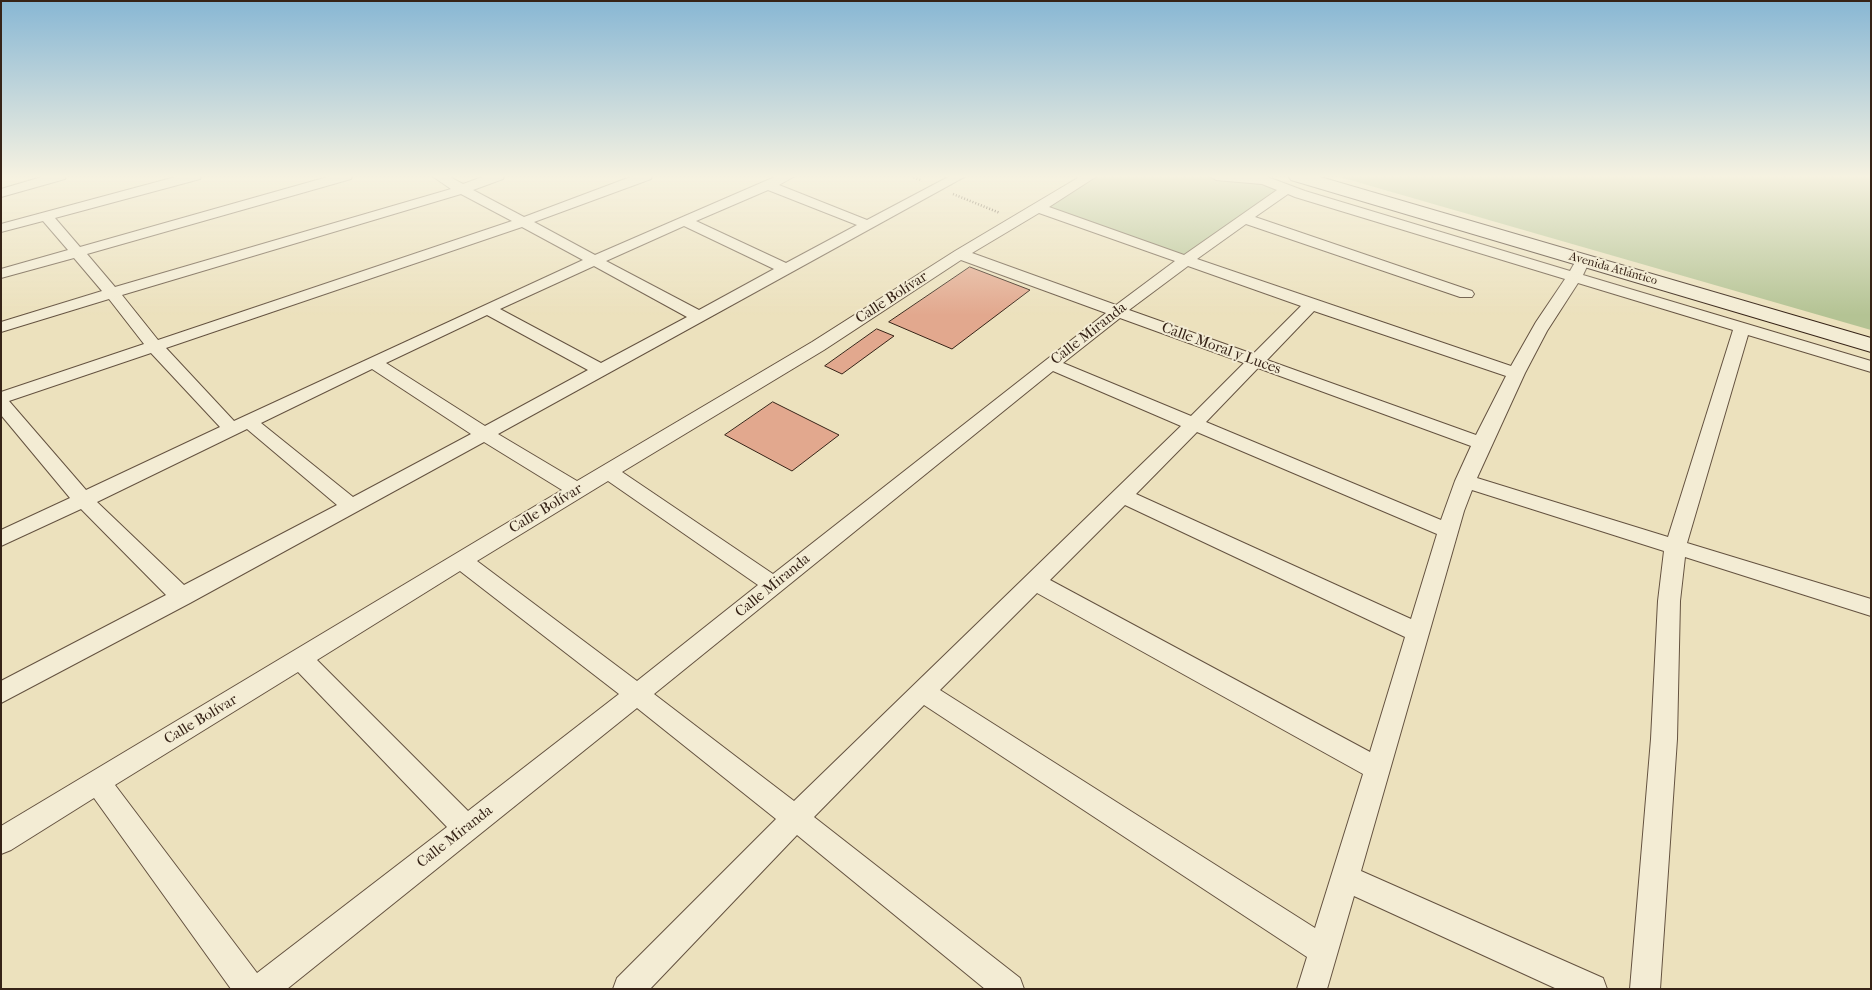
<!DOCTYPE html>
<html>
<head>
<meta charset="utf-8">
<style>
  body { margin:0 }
  #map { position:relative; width:1872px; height:990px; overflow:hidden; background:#ece1bd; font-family:"IM FELL French Canon",serif }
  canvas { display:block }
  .frame { position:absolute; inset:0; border:2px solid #362317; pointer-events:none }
</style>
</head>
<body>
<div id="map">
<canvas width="1872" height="990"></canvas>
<div class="frame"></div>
</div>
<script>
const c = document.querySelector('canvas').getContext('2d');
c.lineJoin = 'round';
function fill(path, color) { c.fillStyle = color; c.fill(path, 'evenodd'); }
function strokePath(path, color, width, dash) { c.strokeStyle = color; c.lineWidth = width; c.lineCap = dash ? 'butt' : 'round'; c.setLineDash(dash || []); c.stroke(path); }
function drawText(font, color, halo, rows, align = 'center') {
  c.font = font + ' "IM FELL French Canon",serif'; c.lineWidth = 4; c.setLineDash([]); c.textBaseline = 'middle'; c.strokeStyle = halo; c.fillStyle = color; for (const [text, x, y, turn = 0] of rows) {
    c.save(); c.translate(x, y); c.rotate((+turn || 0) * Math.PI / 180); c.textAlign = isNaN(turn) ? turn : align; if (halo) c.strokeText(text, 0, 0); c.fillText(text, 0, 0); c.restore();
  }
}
const green = new Path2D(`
  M1091 176H1216L1286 189 1184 261 1038 208Z
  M1336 176H1871V330Z`);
const building = new Path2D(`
  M970 267 1030 290 952 349 889 322Z
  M877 329 894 336 842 374 825 366Z
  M773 402 839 435 792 471 725 435Z`);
const path = new Path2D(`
  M911 176 922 181
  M953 194 1000 213`);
const minor = new Path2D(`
  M45 176H66L65 179 1 197V189Z
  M179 176H201L200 179 55 218 80 247 331 176H352L351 179 87 254 115 287 451 189 432 176H448L463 184 485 176H504L503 179 473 190 524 217 633 176H652L651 179 534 222 595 255 777 176H795L779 185 867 220 950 176H966L498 434 577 481 812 342 955 251 1081 176H1097L1049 207 1184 255 1277 190 1262 184 1216 180 1210 176H1265L1305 191 1570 271 1578 257H1588L1590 260 1583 275 1871 361V372L1748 335 1687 543 1871 599V616L1685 557 1680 601 1677 739 1660 989H1630L1651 739 1658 601 1664 551 1472 490 1464 511 1361 871 1603 978 1607 989H1557L1354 896 1327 989H1297L1307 957 924 705 814 817 1020 978 1024 989H985L797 835 650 989H613L617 978 776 819 637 708 287 989H231L94 798 11 850 1 854V826L562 490 484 442 190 603 1 703V681L166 595 81 509 1 546V530L70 498 1 415V392L144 344 109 299 1 332V322L102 291 74 258 1 278V269L68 250 43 221 1 232V224ZM768 190 857 225 786 263 696 221ZM461 194 512 221 158 340 122 295ZM1288 194 1295 197 1565 279 1536 322 1511 366 1197 259 1246 224 1460 297H1472L1474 294 1472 291 1255 217ZM1039 213 1175 261 1116 305 972 253ZM684 226 774 269 699 310 606 261ZM522 227 583 260 234 421 166 348ZM961 260 1106 313 773 574 622 472 824 350ZM594 266 687 317 601 363 500 309ZM1188 266 1301 306 1253 354 1129 310ZM1578 283 1733 330 1668 537 1477 478 1525 373 1547 331ZM1314 311 1506 376 1476 435 1267 360ZM487 315 588 370 485 426 386 363ZM1120 318 1244 363 1191 416 1063 363ZM151 353 220 427 86 490 9 401ZM1258 368 1471 446 1455 481 1441 520 1206 422ZM372 369 471 434 353 497 261 423ZM1053 371 1181 426 794 801 654 694ZM247 429 337 505 184 585 97 502ZM1197 432 1437 534 1411 619 1136 494ZM608 481 758 585 637 681 477 561ZM1125 505 1405 637 1370 752 1050 580ZM460 571 619 694 468 811 317 660ZM1037 593 1363 774 1315 928 940 690ZM298 672 447 827 257 973 115 785Z`);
const secondary = new Path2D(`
  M1288 176H1317L1871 338V352L1291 180Z`);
const farStreetnames = [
  ["Avenida Atlántico",1613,269,16]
];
const streetNames = [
  ["Calle Bolívar",892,298,-33],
  ["Calle Miranda",1089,334,-38],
  ["Calle Moral y Luces",1221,349,20],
  ["Calle Bolívar",546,509,-31],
  ["Calle Miranda",773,586,-39],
  ["Calle Bolívar",201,720,-31],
  ["Calle Miranda",455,837,-38]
];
fill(green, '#b4c394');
fill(building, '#e2a88e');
strokePath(building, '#362317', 1);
strokePath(minor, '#645240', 2);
strokePath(secondary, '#362317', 2);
strokePath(path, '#362317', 2.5, [1, 2]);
fill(minor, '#f3ecd4');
fill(secondary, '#f3ecd4');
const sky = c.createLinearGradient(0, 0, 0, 315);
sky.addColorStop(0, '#88b7d4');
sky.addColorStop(0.56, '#f6f2e1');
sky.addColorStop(1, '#f6f2e100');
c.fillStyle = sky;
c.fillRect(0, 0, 1872, 315);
drawText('12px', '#362317', '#f3ecd4', farStreetnames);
drawText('15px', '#362317', '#f3ecd4', streetNames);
</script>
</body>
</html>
